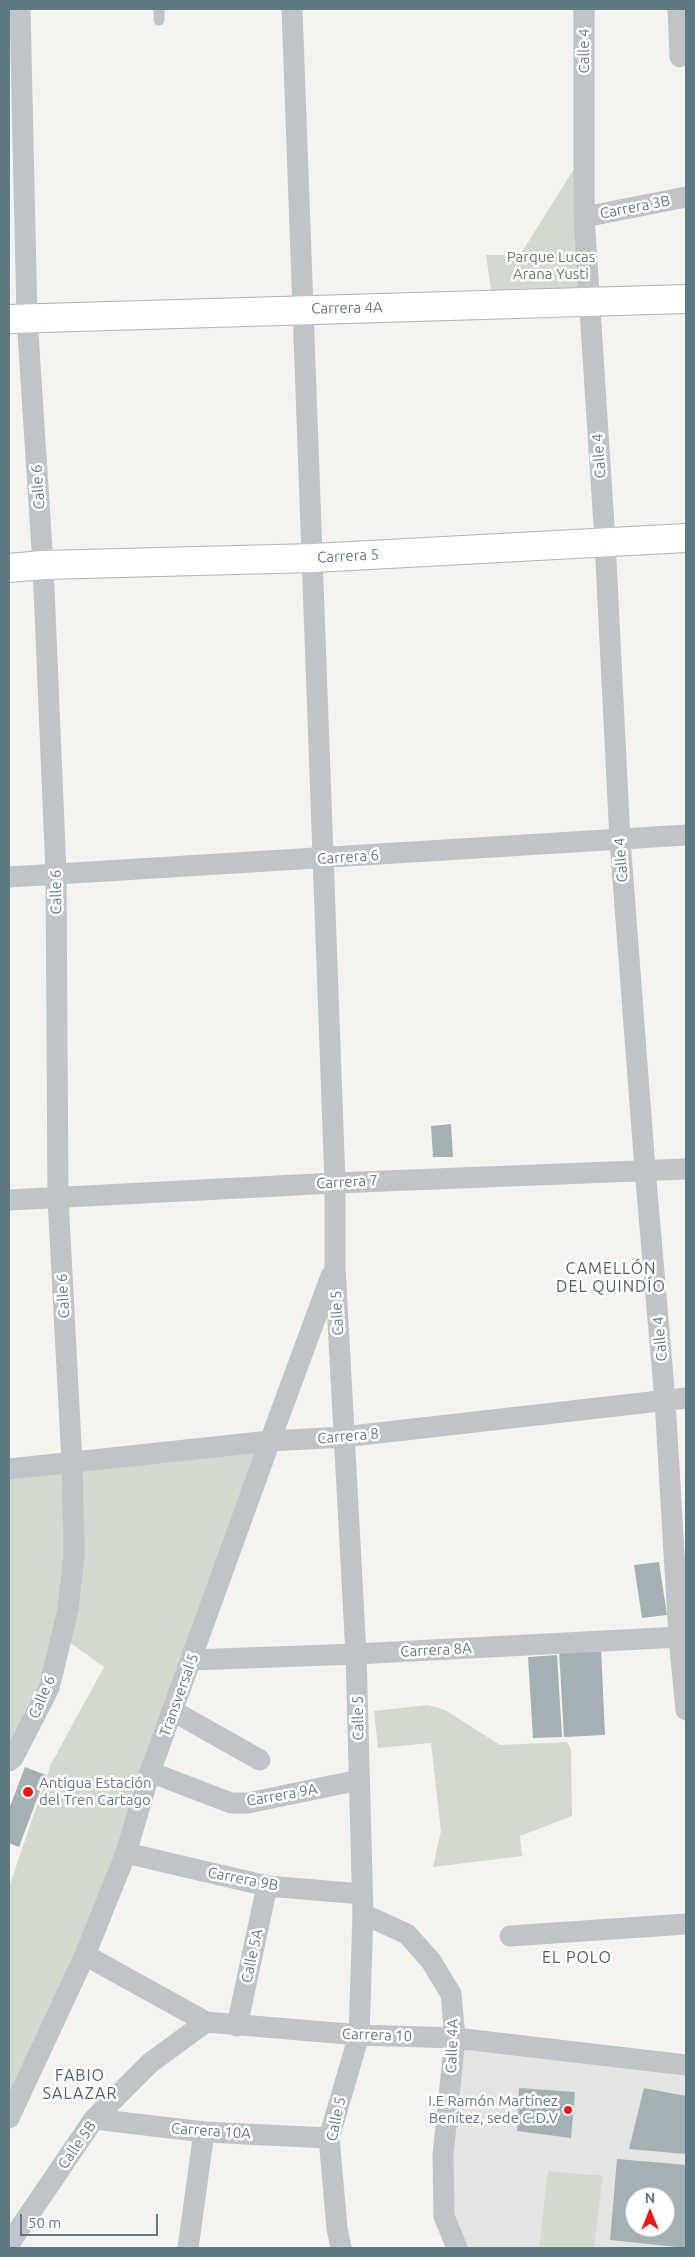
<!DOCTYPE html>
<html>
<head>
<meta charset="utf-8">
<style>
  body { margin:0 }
  #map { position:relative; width:695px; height:2257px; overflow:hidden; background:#f4f3ef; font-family:Ubuntu,sans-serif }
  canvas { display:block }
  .frame { position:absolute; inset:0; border:10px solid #607a83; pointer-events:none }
  .north { position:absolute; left:625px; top:2187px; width:50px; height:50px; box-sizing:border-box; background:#fff; border:1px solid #bfcacd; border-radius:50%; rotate:0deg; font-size:14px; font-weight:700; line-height:20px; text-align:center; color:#607a83 }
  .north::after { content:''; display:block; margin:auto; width:18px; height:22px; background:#f01a13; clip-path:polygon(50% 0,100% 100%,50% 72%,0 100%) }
  .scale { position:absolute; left:20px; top:2214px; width:138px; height:22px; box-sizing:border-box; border:2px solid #607a83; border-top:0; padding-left:6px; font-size:15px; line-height:18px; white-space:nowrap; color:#607a83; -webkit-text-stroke:4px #fff; paint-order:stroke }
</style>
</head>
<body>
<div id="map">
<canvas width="695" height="2257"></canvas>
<div class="frame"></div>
<div class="north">N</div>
<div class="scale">50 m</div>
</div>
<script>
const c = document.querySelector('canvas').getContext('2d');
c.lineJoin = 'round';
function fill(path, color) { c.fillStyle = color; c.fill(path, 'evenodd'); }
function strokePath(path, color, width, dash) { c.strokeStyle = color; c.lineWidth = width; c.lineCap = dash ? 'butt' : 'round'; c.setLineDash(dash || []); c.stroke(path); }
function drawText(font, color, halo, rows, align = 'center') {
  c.font = font + ' Ubuntu,sans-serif'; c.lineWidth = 5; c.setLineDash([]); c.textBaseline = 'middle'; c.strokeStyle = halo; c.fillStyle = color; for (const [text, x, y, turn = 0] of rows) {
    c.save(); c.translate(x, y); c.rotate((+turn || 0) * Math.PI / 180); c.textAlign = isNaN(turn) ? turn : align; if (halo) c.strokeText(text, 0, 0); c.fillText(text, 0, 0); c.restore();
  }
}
const built = new Path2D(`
  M463 2039 686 2065V2248H461L443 2155ZM635 2197H665V2227H635Z`);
const green = new Path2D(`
  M577 164 584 298 492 296 486 255H520Z
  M267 1447 192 1660 9 2118V1887L51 1764 104 1667 62 1637 9 1761V1469Z
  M428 1705 445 1710 500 1745 567 1742 571 1750 572 1816 520 1836 522 1856 433 1867 441 1831 431 1743 378 1748 374 1711Z
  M548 2171 603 2176 594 2248H539Z`);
const building = new Path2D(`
  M451 1124 453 1157H433L431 1126Z
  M659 1562 667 1615 642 1618 634 1565Z
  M601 1648 605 1735 564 1737 559 1650Z
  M557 1655 562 1737 533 1738 528 1657Z
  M25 1767 46 1775 19 1847 9 1843V1809Z
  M519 2088 575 2092 571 2138 517 2131Z
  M644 2088 686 2096V2154L629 2149Z
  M617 2159 686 2165V2248L610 2240ZM635 2197H665V2227H635Z`);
const service = new Path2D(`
  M159 9V20`);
const minor = new Path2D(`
  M292 9 335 1183V1267L356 1654 363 1914 359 2035 329 2138 337 2228 341 2248
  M584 9V217L605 541 620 840 645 1169 665 1400 679 1637 686 1710
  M678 9 680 57
  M584 217 686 197
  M9 877 686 835
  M9 1200 335 1183 686 1169
  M9 1469 270 1441 343 1437 686 1398
  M192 1660 356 1654 679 1637
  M173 1711 260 1760
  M9 1761 13 1758 49 1688 68 1610 74 1554 72 1463 58 1198 56 873 43 565 27 318 20 9
  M150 1772 231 1803H248L359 1780
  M126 1853 267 1886 362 1894
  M363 1914 407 1934 431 1961 451 1994 455 2038 443 2155 444 2216 457 2248
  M510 1936 686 1924
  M85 1955 206 2022 359 2035 455 2038 686 2065
  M237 2026 267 1886
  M9 2118 85 1955 126 1853 150 1772 270 1441 331 1276
  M94 2119 204 2132 329 2138
  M9 2244 94 2119 150 2063 206 2022
  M188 2248 204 2132`);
const secondary = new Path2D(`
  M9 319 686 299
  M9 568 43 565 314 558 686 538`);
const markers = [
  [28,1792,6,"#f01a13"],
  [568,2110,5,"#f01a13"]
];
const streetNames = [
  ["Calle 4",584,51,-90],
  ["Carrera 3B",635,207,-11],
  ["Carrera 4A",347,308,-1],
  ["Calle 4",599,456,-94],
  ["Calle 6",38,487,-94],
  ["Carrera 5",348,556,-3],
  ["Carrera 6",348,857,-4],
  ["Calle 4",621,860,-94],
  ["Calle 6",56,892,-91],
  ["Carrera 7",347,1182,-3],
  ["Calle 6",63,1296,-93],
  ["Calle 5",337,1313,-93],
  ["Calle 4",660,1339,-95],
  ["Carrera 8",348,1436,-5],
  ["Carrera 8A",436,1650,-3],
  ["Transversal 5",179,1695,-70],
  ["Calle 6",42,1697,-67],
  ["Calle 5",358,1718,-91],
  ["Carrera 9A",282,1795,-10],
  ["Carrera 9B",243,1879,11],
  ["Calle 5A",252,1956,-78],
  ["Carrera 10",377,2035,2],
  ["Calle 4A",452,2046,-88],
  ["Calle 5",336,2119,-78],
  ["Carrera 10A",211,2131,4],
  ["Calle 5B",77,2145,-55]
];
const parkNames = [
  ["Parque Lucas",551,257],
  ["Arana Yusti",551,274]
];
const poiNames = [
  ["Antigua Estación",39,1783],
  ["del Tren Cartago",39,1800],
  ["I.E Ramón Martínez",558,2101,"right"],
  ["Benítez, sede C.D.V",558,2118,"right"]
];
const neighbourhoodNames = [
  ["CAMELLÓN",611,1269],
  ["DEL QUINDÍO",611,1287],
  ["EL POLO",577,1958],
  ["FABIO",80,2076],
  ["SALAZAR",80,2094]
];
fill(built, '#e4e5e3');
fill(green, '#d4d9ce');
fill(building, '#a4b1b4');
strokePath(secondary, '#aeb7ba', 30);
strokePath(service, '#bec4c7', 11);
strokePath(minor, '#bec4c7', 21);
strokePath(secondary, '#fff', 28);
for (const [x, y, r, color] of markers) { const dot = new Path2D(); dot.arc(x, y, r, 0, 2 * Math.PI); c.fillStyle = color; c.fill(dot); strokePath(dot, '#fff', 2); }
drawText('15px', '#607a83', '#fff', streetNames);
drawText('15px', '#6a7a60', '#fff', parkNames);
drawText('15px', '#607a83', '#fff', poiNames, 'left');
c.letterSpacing = '1px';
drawText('16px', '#4f6167', '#fff', neighbourhoodNames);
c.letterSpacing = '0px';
</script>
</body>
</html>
